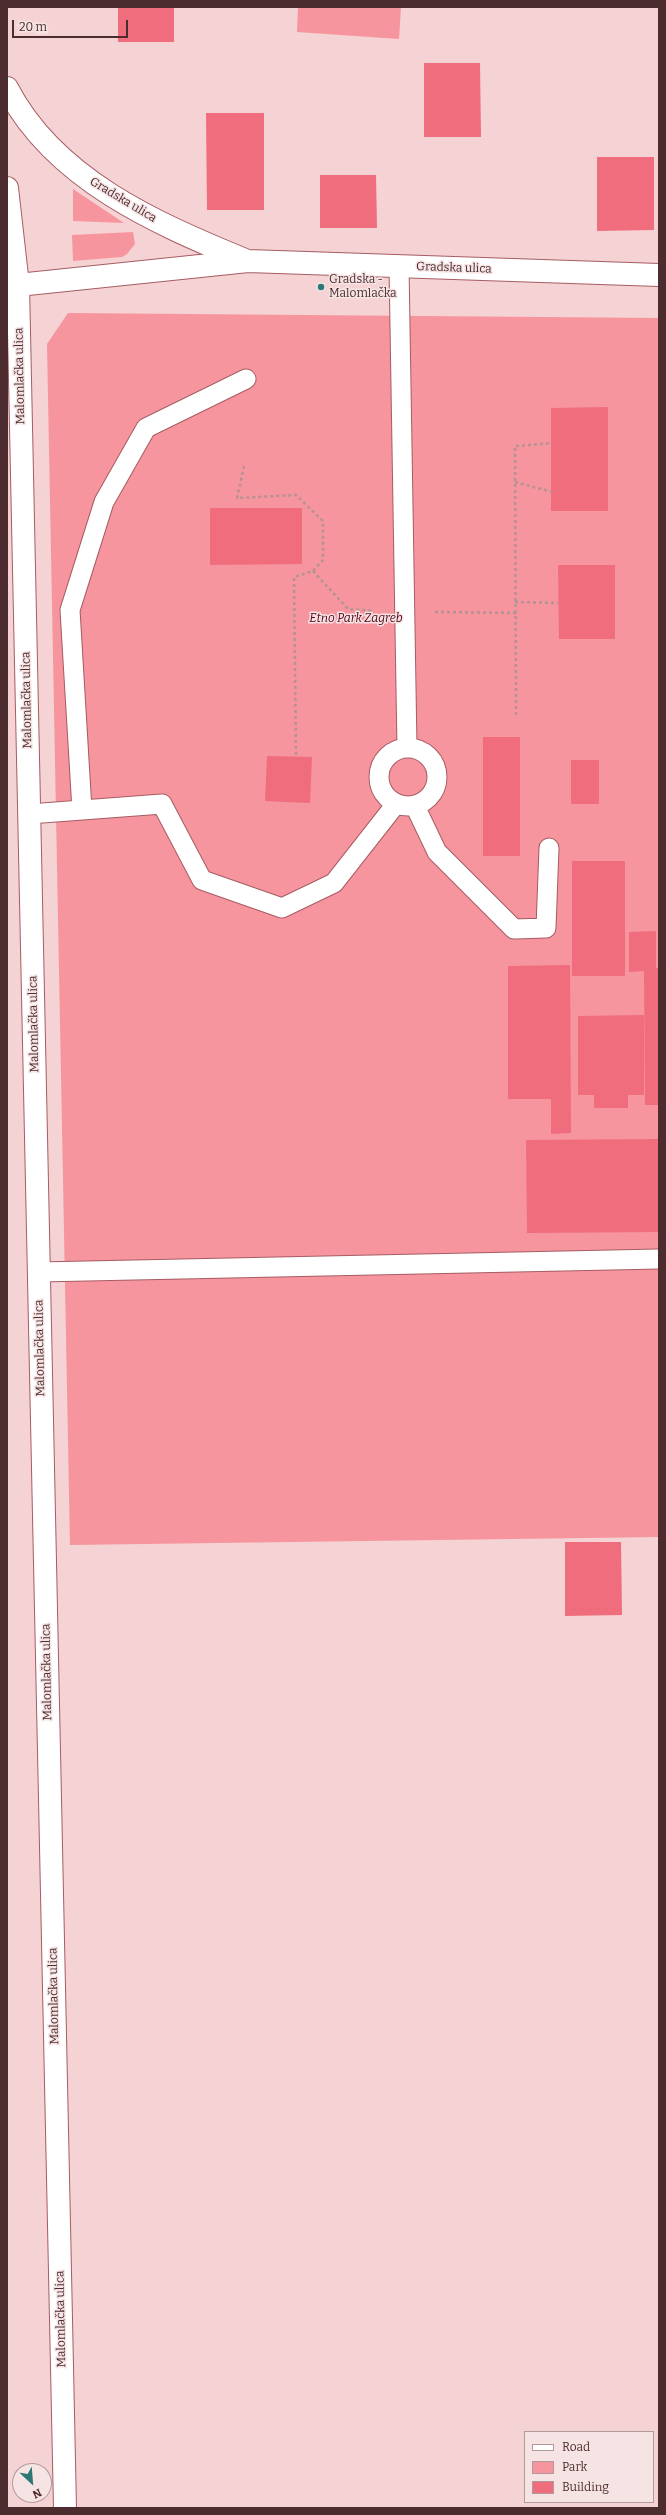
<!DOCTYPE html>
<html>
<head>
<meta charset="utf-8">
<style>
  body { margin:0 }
  #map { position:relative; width:666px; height:2515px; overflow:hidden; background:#f5d2d3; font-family:Bitter,serif }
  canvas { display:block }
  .frame { position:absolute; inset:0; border:8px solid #4c2c2e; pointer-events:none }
  .legend { position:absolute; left:524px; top:2431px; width:130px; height:72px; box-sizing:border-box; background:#f6e4e5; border:1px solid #b29a9c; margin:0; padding:5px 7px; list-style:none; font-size:12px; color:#4c2c2e }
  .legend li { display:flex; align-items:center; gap:8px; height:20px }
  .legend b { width:20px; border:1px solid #b29a9c }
  .north { position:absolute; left:12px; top:2463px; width:40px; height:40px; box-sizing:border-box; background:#f6e4e5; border:1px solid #b29a9c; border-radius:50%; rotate:154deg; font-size:11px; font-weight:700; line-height:16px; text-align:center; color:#4c2c2e }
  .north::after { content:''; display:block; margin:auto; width:14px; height:18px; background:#2d7776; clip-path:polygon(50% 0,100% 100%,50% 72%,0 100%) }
  .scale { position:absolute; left:12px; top:20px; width:116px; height:18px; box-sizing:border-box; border:2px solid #4c2c2e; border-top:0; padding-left:5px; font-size:12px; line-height:14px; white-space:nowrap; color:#4c2c2e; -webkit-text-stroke:3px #f6e4e5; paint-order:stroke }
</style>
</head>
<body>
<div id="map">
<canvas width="666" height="2515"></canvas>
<div class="frame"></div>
<ul class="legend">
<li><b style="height:5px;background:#fff"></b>Road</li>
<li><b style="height:11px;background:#f6959d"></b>Park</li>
<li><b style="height:11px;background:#f06d7d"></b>Building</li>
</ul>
<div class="north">N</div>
<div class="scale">20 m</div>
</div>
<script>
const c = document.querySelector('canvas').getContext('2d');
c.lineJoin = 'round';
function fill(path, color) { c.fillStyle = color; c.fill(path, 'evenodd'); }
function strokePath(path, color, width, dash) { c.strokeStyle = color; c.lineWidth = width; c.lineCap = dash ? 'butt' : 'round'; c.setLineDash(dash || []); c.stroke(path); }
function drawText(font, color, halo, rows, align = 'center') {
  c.font = font + ' Bitter,serif'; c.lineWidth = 3; c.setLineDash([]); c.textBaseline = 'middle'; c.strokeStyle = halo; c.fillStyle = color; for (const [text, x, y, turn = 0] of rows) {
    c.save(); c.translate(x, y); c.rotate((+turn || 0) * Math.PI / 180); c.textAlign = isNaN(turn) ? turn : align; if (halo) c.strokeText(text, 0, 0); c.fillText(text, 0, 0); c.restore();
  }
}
const green = new Path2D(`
  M298 7H401L399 39 297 32Z
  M73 189 124 223 73 221Z
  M133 232 135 244 127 254 122 257 73 261 72 235Z
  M68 313 659 318V1537L70 1545 47 344Z`);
const building = new Path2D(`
  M118 7H174V42H118Z
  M424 63H480L481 137H424Z
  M206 113H264V210H207Z
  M597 157H654V230L597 231Z
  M320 175H376L377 228H320Z
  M608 407V511H551V408Z
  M210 508H302V564L210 565Z
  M558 565H615V639H559Z
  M483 737H520V856H483Z
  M267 756 312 757 310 803 265 801Z
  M571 760H599V804H571Z
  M572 861H625V976H572Z
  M656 931V968H659V1105H645L644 971 629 972V932Z
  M570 965 571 1133 551 1134V1099H508V966Z
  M644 1015V1095H628V1108H594V1095H578V1016Z
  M659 1139V1232L527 1233 526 1140Z
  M565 1542H621L622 1615 565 1616Z`);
const path = new Path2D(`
  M244 466 237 498 296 495 323 521V560L313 571 294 577 296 756
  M515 482 552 492
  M313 571 348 609 374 611
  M515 602 558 603
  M435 612 516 613
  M516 715 515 446 551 443`);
const service = new Path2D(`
  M399 266 407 748
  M379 777a29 29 0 1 1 58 0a29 29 0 1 1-58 0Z
  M415 806 437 852 514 929 546 928 549 848
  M82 810 70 610 104 502 146 428 246 379
  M29 814 162 804 202 880 282 908 334 883 396 804
  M39 1272 659 1259`);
const tertiary = new Path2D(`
  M7 88C54 179 155 223 245 260
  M7 188 18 285 65 2508
  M18 285 248 261 659 275`);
const markers = [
  [321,287,4,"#2d7776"]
];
const streetNames = [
  ["Gradska ulica",123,200,31],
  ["Gradska ulica",454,268,2],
  ["Malomlačka ulica",20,376,-91],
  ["Malomlačka ulica",27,700,-91],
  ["Malomlačka ulica",34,1024,-91],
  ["Malomlačka ulica",40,1348,-91],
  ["Malomlačka ulica",47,1672,-91],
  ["Malomlačka ulica",54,1996,-91],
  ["Malomlačka ulica",61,2319,-91]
];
const poiNames = [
  ["Gradska -",329,280],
  ["Malomlačka",329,294]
];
const parkNames = [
  ["Etno Park Zagreb",356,619]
];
fill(green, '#f6959d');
fill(building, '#f06d7d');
strokePath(service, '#a65c63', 21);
strokePath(tertiary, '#a65c63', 24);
strokePath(path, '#b59394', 2.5, [3, 3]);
strokePath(service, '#fff', 19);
strokePath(tertiary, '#fff', 22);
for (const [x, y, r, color] of markers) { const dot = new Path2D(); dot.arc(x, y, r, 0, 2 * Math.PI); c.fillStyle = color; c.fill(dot); strokePath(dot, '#f6e4e5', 1.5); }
drawText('12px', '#4c2c2e', '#f6e4e5', streetNames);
drawText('12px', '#4c2c2e', '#f6e4e5', poiNames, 'left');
drawText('italic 12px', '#550017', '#f6e4e5', parkNames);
</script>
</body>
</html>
